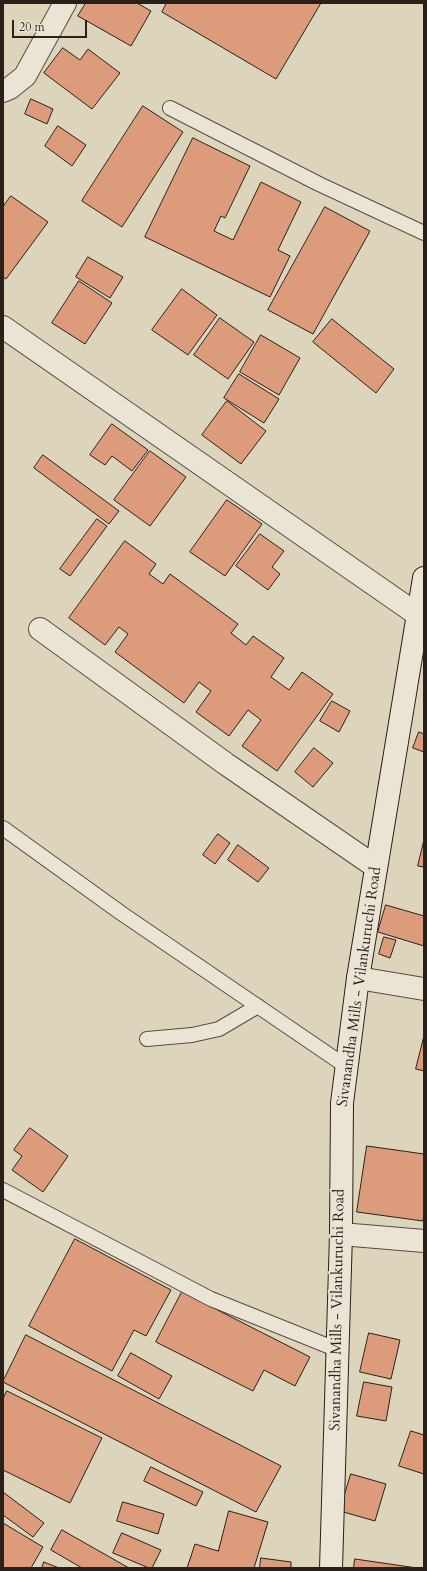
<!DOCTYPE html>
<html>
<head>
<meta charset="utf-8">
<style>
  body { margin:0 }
  #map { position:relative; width:427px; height:1571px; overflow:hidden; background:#ddd5bb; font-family:Cardo,serif }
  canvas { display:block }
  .frame { position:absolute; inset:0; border:4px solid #2b1f1a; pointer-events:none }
  .scale { position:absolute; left:12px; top:20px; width:75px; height:18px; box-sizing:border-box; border:2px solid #2b1f1a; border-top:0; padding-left:5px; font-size:12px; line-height:14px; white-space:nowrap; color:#2b1f1a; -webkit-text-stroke:3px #e9e4d3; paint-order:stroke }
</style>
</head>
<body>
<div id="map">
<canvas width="427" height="1571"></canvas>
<div class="frame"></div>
<div class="scale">20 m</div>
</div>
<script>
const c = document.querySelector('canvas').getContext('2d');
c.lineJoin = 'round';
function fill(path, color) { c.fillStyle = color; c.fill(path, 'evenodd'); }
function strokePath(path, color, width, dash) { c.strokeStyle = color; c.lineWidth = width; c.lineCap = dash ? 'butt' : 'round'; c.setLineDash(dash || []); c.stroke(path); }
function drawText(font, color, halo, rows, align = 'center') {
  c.font = font + ' Cardo,serif'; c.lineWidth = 4; c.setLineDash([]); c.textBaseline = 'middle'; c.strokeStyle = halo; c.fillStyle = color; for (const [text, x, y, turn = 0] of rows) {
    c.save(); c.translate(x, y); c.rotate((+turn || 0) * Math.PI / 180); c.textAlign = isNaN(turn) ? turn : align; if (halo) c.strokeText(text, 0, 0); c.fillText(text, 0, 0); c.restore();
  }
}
const building = new Path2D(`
  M86 3H137L151 11 131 46 78 16Z
  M167 3H321L276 79 162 12Z
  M63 48 80 60 88 49 120 73 92 109 44 73Z
  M31 99 53 109 47 124 25 114Z
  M143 106 183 132 122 227 82 201Z
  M58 126 86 145 72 166 45 146Z
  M193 138 250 166 225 218 221 216 214 231 233 240 261 182 301 202 278 250 290 256 270 297 145 237Z
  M11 196 48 222 6 279 3 277V207Z
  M325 207 370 231 313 334 268 310Z
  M88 257 123 277 110 298 76 277Z
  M79 281 112 303 85 344 52 323Z
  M182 289 217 315 188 355 152 330Z
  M220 318 254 342 228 379 194 355Z
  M332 319 394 369 376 393 313 342Z
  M261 335 300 358 279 395 240 372Z
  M239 374 279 399 264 423 224 398Z
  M227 401 266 431 241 464 202 435Z
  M112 424 148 450 132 471 112 456 105 465 90 455Z
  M150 451 186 477 150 526 114 500Z
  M43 455 119 511 109 524 34 468Z
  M227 500 262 524 225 576 190 552Z
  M97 519 107 526 70 576 60 569Z
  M260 534 284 551 272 567 280 574 268 590 236 566Z
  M125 541 156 564 149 574 163 584 170 574 238 624 231 633 246 645 253 636 284 658 271 677 289 690 302 672 333 694 277 771 242 746 261 720 248 710 229 736 196 712 211 691 199 682 184 703 115 652 128 634 119 627 105 645 69 618Z
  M332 701 350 711 339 732 320 721Z
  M419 732 424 734V752L413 748Z
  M314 748 333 763 313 787 295 772Z
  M218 834 230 843 215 864 203 855Z
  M424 840V867L418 866Z
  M238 845 269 868 258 882 228 860Z
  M386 905 424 916V946L378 932Z
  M384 937 396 940 390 958 379 954Z
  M424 1036V1071L416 1069Z
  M30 1128 68 1156 43 1192 12 1170 22 1156 14 1150Z
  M367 1146 424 1154V1213L423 1221 357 1212Z
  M75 1239 171 1290 146 1336 134 1330 112 1371 29 1326Z
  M182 1292 310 1357 295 1386 264 1370 253 1391 156 1342Z
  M369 1333 400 1340 391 1379 360 1372Z
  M26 1335 281 1466 256 1512 3 1382Z
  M131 1353 172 1376 159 1399 118 1376Z
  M364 1382 392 1387 386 1421 357 1416Z
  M7 1391 102 1438 70 1503 3 1470V1399Z
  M411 1431 424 1435V1474L399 1466Z
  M151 1467 203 1492 196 1506 144 1481Z
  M351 1474 386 1484 375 1521 340 1511Z
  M3 1492 44 1523 33 1537 3 1515Z
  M123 1502 164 1514 158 1534 117 1521Z
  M229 1511 268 1522 254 1568H187L195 1544 218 1551Z
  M3 1523 43 1547 31 1568H3Z
  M62 1530 129 1568H82L51 1550Z
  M122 1533 161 1550 152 1568H149L113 1553Z
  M261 1558 291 1562V1568H260Z
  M355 1559 417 1568H354Z
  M44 1562 59 1568H42Z`);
const service = new Path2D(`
  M170 108 319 184 424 233
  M3 828 121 913 347 1067
  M147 1039 192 1035 219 1029 258 1006
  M3 1190 211 1299 338 1350`);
const minor = new Path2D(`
  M3 91 10 88 25 76 65 3
  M3 327 418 615
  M40 629 226 764 376 867
  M358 978 424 989
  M341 1234 424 1241`);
const secondary = new Path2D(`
  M331 1568 341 1234 342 1103 358 978 424 578`);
const streetNames = [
  ["Sivanandha Mills - Vilankuruchi Road",360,987,-82],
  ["Sivanandha Mills - Vilankuruchi Road",338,1310,-89]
];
fill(building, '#dc9c7b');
strokePath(building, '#2b1f1a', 1);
strokePath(service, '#584c42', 16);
strokePath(minor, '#584c42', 24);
strokePath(secondary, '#2b1f1a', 24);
strokePath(service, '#e9e4d3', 14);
strokePath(minor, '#e9e4d3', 22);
strokePath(secondary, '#e9e4d3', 22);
drawText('15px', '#2b1f1a', '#e9e4d3', streetNames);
</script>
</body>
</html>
